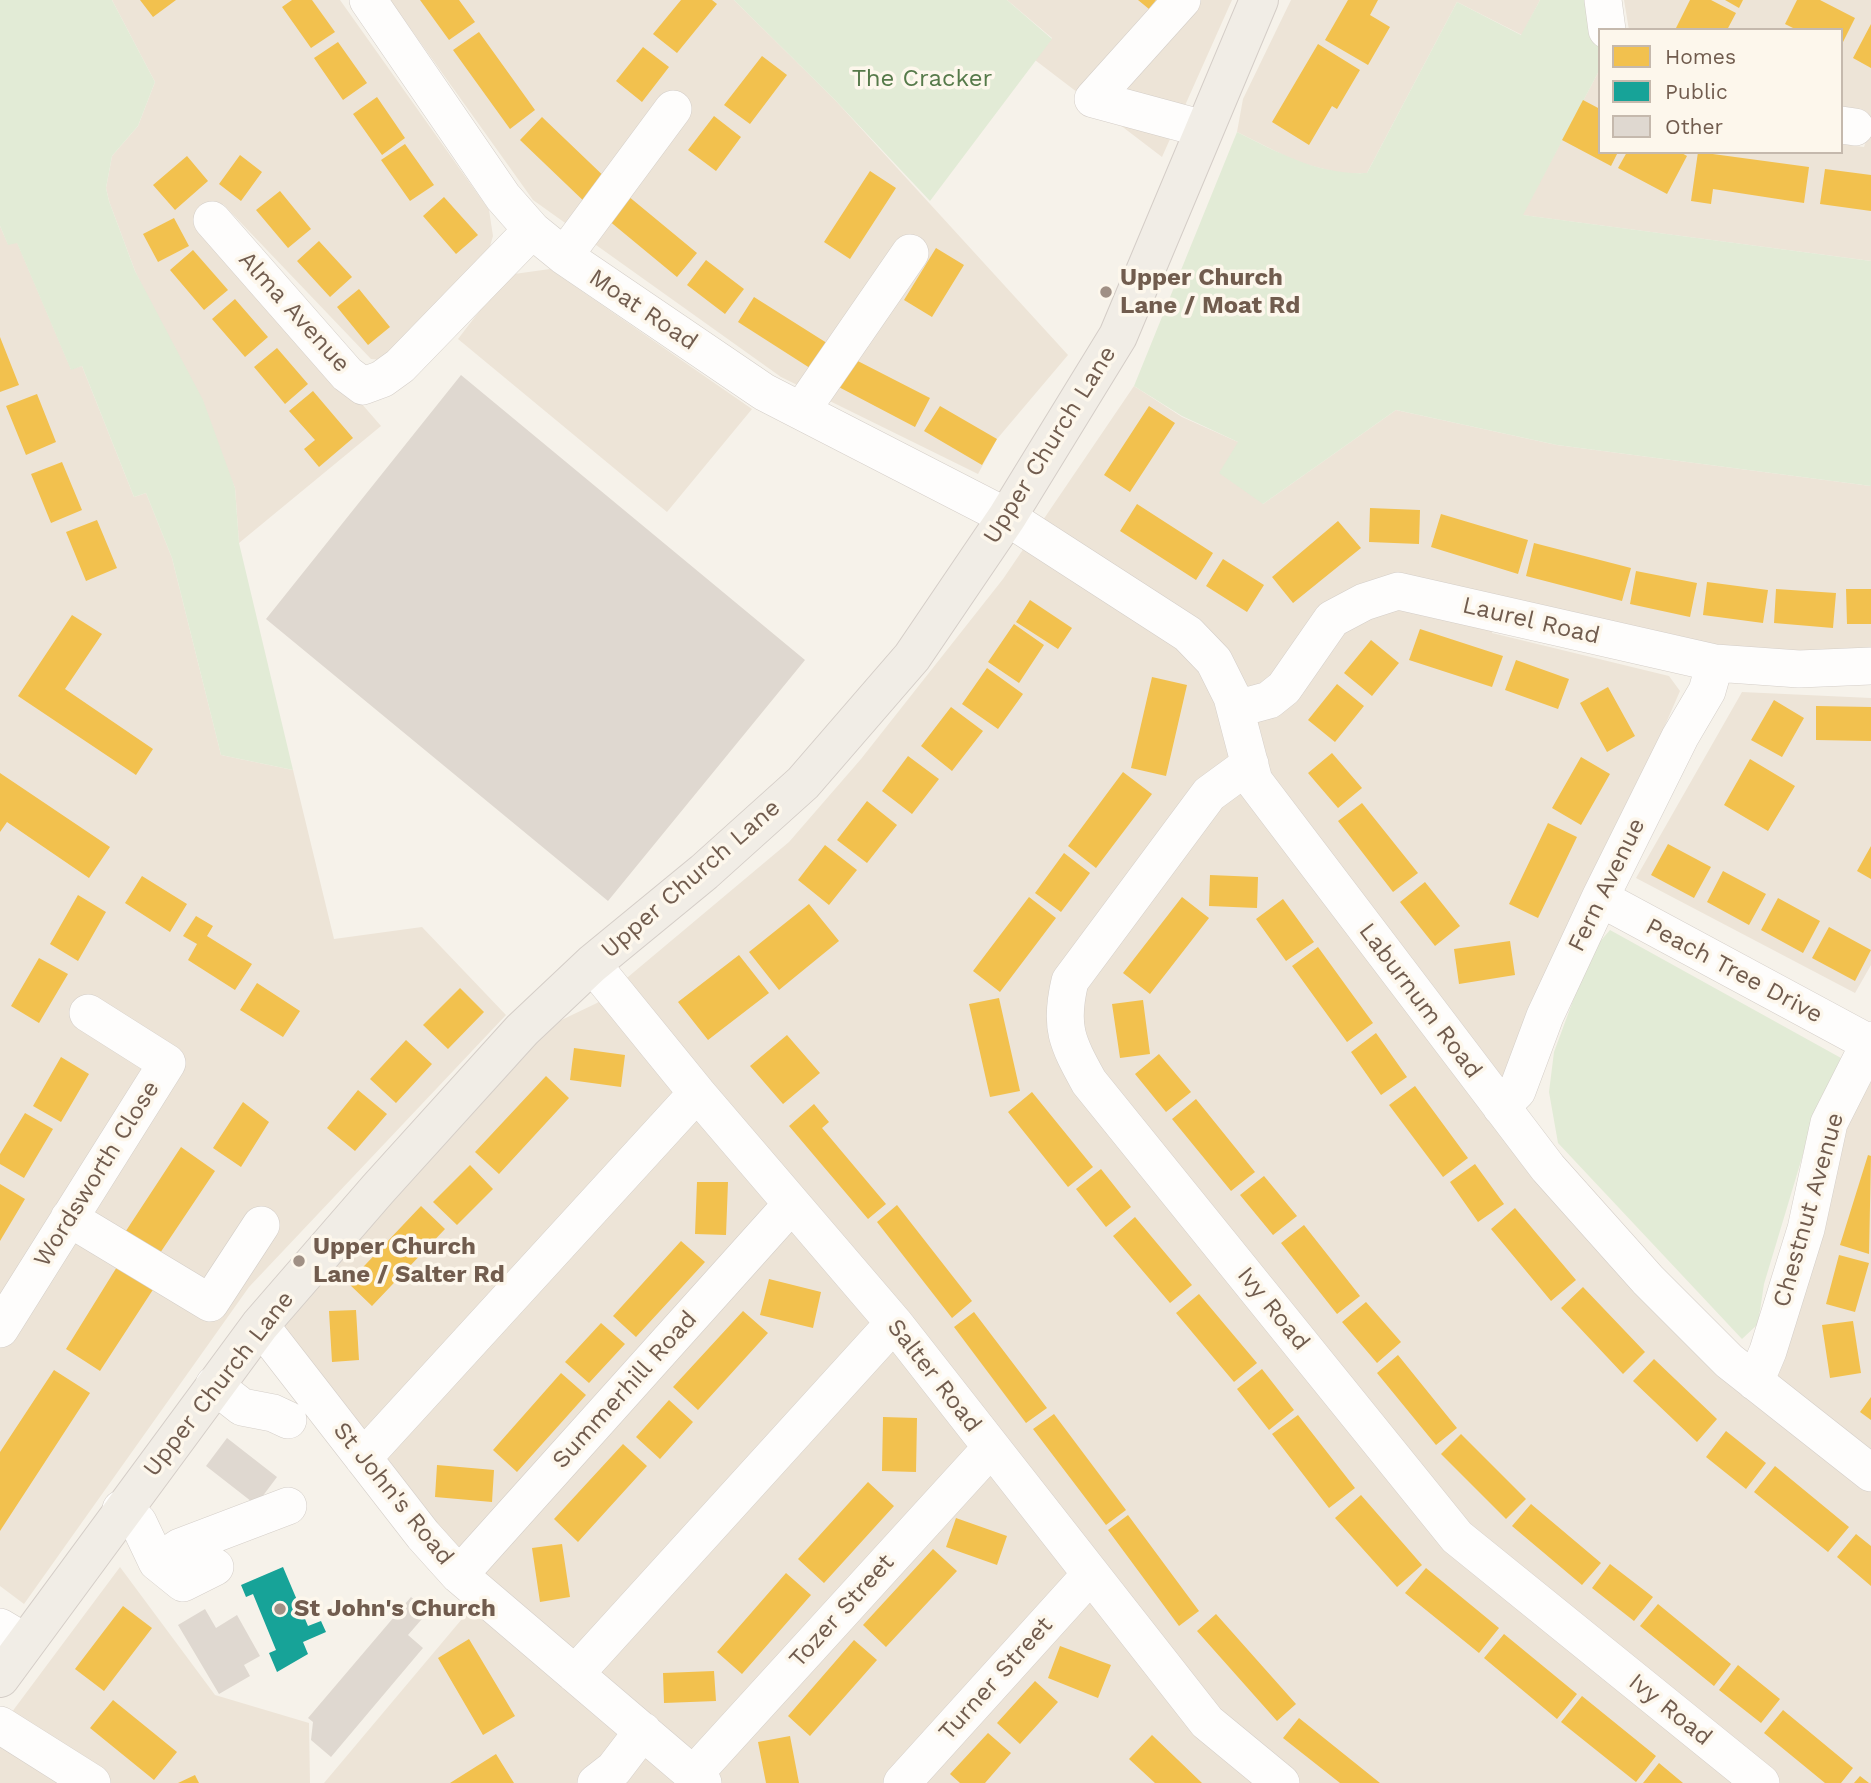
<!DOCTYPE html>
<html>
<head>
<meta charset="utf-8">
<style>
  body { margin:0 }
  #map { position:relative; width:1871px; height:1783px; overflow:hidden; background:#f6f2ea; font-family:"Work Sans",sans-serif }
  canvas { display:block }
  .legend { position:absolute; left:1598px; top:28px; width:245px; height:126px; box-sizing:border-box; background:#fdf7ec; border:2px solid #c5b9ad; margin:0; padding:9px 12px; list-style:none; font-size:21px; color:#715c4e }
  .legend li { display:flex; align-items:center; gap:14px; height:35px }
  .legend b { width:35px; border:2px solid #c5b9ad }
</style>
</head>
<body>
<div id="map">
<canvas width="1871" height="1783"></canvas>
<ul class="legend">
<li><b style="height:19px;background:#f2c14e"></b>Homes</li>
<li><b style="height:19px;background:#17a398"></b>Public</li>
<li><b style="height:19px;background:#dfd8d0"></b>Other</li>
</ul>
</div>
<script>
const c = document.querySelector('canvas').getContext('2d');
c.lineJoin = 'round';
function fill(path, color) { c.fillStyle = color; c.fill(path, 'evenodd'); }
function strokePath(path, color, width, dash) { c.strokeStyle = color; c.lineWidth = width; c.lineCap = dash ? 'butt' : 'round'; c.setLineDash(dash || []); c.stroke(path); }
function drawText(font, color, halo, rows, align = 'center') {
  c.font = font + ' "Work Sans",sans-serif'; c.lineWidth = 7; c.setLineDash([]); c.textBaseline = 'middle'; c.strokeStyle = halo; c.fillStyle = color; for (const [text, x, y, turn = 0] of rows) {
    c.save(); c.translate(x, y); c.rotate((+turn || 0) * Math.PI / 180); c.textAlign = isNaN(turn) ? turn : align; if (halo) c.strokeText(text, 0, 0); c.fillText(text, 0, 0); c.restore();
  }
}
const residential = new Path2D(`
  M112 0H340L489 210 493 236 488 253 394 361 371 359 223 204 203 221 381 426 239 543 235 488 135 271 109 201 106 188 112 156 138 126 155 82Z
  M390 0H734L835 100 1068 355 997 439 978 474 781 377 533 200Z
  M1007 0H1232L1162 157 1035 60 1052 38Z
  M1291 0H1540L1522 35 1457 2 1367 173 1343 174 1297 162 1237 132 1243 99Z
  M1624 0H1871V116L1841 112V30H1629Z
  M1600 69V152H1841V144L1864 147 1868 135H1871V261L1522 215Z
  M0 226 8 244 17 242 71 369 82 366 134 497 146 493 172 558 221 755 293 770 334 939 422 927 506 1015 249 1287 24 1604 0 1586Z
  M550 269 752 409 667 512 458 339 507 275Z
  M1134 386 1182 417 1238 442 1263 504 1396 410 1557 445 1871 486V656L1846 657 1699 644 1501 600 1492 633 1669 676 1680 691 1592 892 1491 1104 1871 1481V1783H324L488 1588 273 1327 528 1036 597 1003 789 842 861 759 1003 579Z
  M1742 692 1871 698V965L1855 993 1636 878Z
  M1871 1066V1455L1763 1382 1840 1121Z
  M120 1567 215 1695 309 1723 310 1783H0V1728Z`);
const green = new Path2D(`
  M0 0H112L155 82 138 126 112 156 106 188 109 201 135 271 203 400 235 488 239 543 293 770 221 755 172 558 146 493 134 497 82 366 71 370 17 243 8 245 0 226Z
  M734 0H1007L1052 39 930 201 835 100Z
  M1540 0H1586L1600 48V69L1523 215 1871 261V486L1557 445 1396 410 1263 504 1219 473 1238 442 1182 416 1134 386 1237 132C1279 153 1318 175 1367 173L1457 2 1521 35Z
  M1610 930 1841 1058 1813 1121 1764 1284 1758 1324 1742 1339 1558 1143 1549 1092 1554 1052 1591 952Z`);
const homes = new Path2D(`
  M140 0H176L153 17Z
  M292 0H312L335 32 311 48 282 7Z
  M420 0H459L475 22 449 40Z
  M681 0H712L717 4 677 53 653 34Z
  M1138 0H1156L1149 9Z
  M1348 0H1378L1370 15 1390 27 1368 65 1325 40Z
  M1690 0H1711L1736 13 1727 30H1675Z
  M1725 0H1743L1739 8Z
  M1797 0H1820L1855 18 1841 46V30H1797L1785 24Z
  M1871 24V68L1853 58Z
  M479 32 535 110 510 129 453 50Z
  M338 42 367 83 343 100 314 58Z
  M1318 44 1360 70 1337 109 1332 106 1309 145 1272 122Z
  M643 47 669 67 642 102 616 81Z
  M762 56 787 75 750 124 724 105Z
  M377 97 405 138 382 155 353 114Z
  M1583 100 1600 109V152H1618L1611 166 1562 140Z
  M714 116 741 137 716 171 688 150Z
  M542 117 612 184 590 207 520 140Z
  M405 144 434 185 410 201 381 160Z
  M1627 152H1680L1687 156 1667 194 1618 168Z
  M1698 152 1809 167 1804 203 1713 189 1711 204 1691 201Z
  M240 155 262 172 241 201 219 184Z
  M187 156 208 181 175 210 153 185Z
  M1825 169 1871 175V211L1820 204Z
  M870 171 896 188 850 259 824 242Z
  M280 191 311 229 288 248 256 210Z
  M622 191 697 253 677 277 602 215Z
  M444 197 478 235 456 254 423 216Z
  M174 218 189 246 158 262 143 234Z
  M319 241 352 277 330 297 297 261Z
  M936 248 964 265 932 317 904 300Z
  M193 250 228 290 204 310 170 270Z
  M706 260 744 289 725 314 687 285Z
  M359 289 390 327 368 345 337 307Z
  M754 297 830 345 813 370 738 322Z
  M235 299 268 337 245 357 212 319Z
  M0 337 19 385 0 392Z
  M277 348 308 384 285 404 254 367Z
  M848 356 930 398 915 427 833 384Z
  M313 391 353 438 319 467 304 449 315 440 289 411Z
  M37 394 56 442 26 455 6 406Z
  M940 406 997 439 982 465 924 431Z
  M1149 406 1175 423 1130 492 1104 475Z
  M62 462 82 510 51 523 31 474Z
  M1137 504 1213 553 1196 580 1120 531Z
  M1370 508 1420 510 1419 544 1369 542Z
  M1441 514 1528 540 1518 574 1431 547Z
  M97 520 117 568 86 581 66 532Z
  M1338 521 1361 548 1293 603 1272 577Z
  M1534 543 1631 568 1622 601 1526 576Z
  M1223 559 1264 585 1247 612 1206 586Z
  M1636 571 1697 583 1690 617 1630 604Z
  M1707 582 1768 590 1763 623 1703 615Z
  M1776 589 1836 593 1833 628 1774 623Z
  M1846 589H1871V624H1847Z
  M1030 600 1072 628 1058 649 1016 622Z
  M72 615 102 634 65 689 153 749 136 775 18 696Z
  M1014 624 1044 645 1019 683 988 662Z
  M1420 629 1503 656 1492 687 1409 660Z
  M1371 640 1399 663 1372 696 1344 673Z
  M1516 660 1569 679 1558 709 1505 690Z
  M987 668 1023 694 998 729 962 704Z
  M1152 677 1187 685 1166 776 1131 768Z
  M1337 684 1364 706 1335 742 1308 720Z
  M1608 687 1635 736 1607 752 1580 703Z
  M1774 700 1804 718 1782 757 1751 740Z
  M1816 706 1871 707V741L1816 740Z
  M951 707 983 731 952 771 921 746Z
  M1332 753 1362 788 1338 808 1308 773Z
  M908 756 939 779 912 814 882 791Z
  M1581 757 1610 774 1581 825 1552 808Z
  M1750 759 1795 786 1768 831 1724 805Z
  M1123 772 1152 794 1096 868 1068 846Z
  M0 773 110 847 89 878 7 822 0 832Z
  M867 801 897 825 867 863 837 840Z
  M1362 803 1418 873 1393 892 1338 821Z
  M1548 823 1577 837 1538 918 1509 904Z
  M1668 844 1711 867 1694 898 1651 875Z
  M825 845 857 870 829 905 798 880Z
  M1871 846V879L1857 871Z
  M1064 853 1090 873 1061 912 1035 893Z
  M1723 871 1766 894 1749 925 1707 902Z
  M1210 875 1258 877 1257 908 1209 906Z
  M142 876 187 904 170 932 125 903Z
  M1425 882 1460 926 1435 946 1400 902Z
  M78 895 106 912 78 961 50 944Z
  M1029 897 1056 918 1000 992 973 971Z
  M1182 897 1209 918 1150 994 1123 973Z
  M1778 898 1820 921 1803 953 1761 930Z
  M1283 899 1314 942 1286 961 1256 919Z
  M809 904 839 941 779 990 749 952Z
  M196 916 213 926 207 936 252 964 235 990 188 960 197 944 183 936Z
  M1829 927 1871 950 1855 981 1812 958Z
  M1510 941 1515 975 1459 984 1454 949Z
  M1318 947 1373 1023 1347 1042 1292 966Z
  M739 955 769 993 708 1040 678 1002Z
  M39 958 68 974 39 1023 11 1006Z
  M257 983 300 1011 283 1037 240 1010Z
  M460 988 484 1012 448 1049 423 1025Z
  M999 998 1020 1091 990 1097 969 1004Z
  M1143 1000 1150 1054 1120 1058 1112 1004Z
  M1376 1033 1407 1077 1381 1095 1351 1052Z
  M787 1035 820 1073 783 1104 750 1066Z
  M406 1040 432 1064 396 1103 370 1079Z
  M574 1048 625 1055 621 1087 570 1080Z
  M1159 1054 1191 1092 1166 1112 1135 1074Z
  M61 1057 89 1074 61 1122 33 1106Z
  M546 1076 569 1098 499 1174 475 1152Z
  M1415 1086 1468 1158 1443 1177 1389 1105Z
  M358 1090 387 1114 355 1151 327 1128Z
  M1032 1092 1093 1167 1068 1187 1008 1112Z
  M1196 1099 1255 1172 1231 1191 1172 1119Z
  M243 1102 269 1122 241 1167 213 1148Z
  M814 1104 829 1122 822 1128 886 1204 868 1219 789 1126Z
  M25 1113 53 1129 24 1178 0 1164V1154Z
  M181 1147 215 1171 154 1262 120 1240Z
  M1868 1155 1871 1156 1869 1254 1840 1245Z
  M1475 1164 1504 1204 1478 1222 1450 1182Z
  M470 1165 493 1189 457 1225 433 1202Z
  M1101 1169 1131 1207 1106 1227 1076 1189Z
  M1264 1176 1297 1216 1273 1235 1240 1195Z
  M697 1182H728L726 1235 695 1234Z
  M0 1184 25 1199 0 1241Z
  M897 1205 972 1301 952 1318 877 1222Z
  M421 1206 445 1229 372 1306 348 1283Z
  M1515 1208 1576 1280 1551 1301 1491 1229Z
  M1135 1217 1192 1285 1170 1303 1113 1236Z
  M1304 1225 1360 1296 1337 1314 1281 1243Z
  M681 1241 705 1262 636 1337 613 1316Z
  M1839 1255 1869 1263 1855 1312 1826 1304Z
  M120 1262 156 1285 100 1371 66 1349Z
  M769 1279 821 1292 813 1328 760 1315Z
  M1583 1287 1645 1352 1623 1374 1561 1308Z
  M1199 1294 1257 1363 1234 1382 1176 1313Z
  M1366 1302 1401 1342 1377 1363 1342 1322Z
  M356 1310 359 1360 332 1362 329 1311Z
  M743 1311 768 1333 698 1410 673 1387Z
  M974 1312 1047 1408 1026 1423 954 1327Z
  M1853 1321 1861 1373 1830 1378 1822 1325Z
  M601 1323 625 1344 589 1383 565 1362Z
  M1398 1355 1457 1428 1436 1445 1377 1373Z
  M1654 1359 1717 1419 1697 1442 1633 1381Z
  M1262 1369 1294 1410 1269 1430 1237 1389Z
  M54 1370 90 1393 0 1531V1452Z
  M561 1373 586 1395 517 1472 493 1450Z
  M1871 1397V1420L1860 1412Z
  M669 1400 693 1422 660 1459 636 1437Z
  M1054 1414 1126 1510 1106 1525 1033 1429Z
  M1298 1415 1355 1488 1329 1508 1272 1434Z
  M883 1417 917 1418 916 1472 882 1471Z
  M1726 1431 1766 1463 1746 1489 1706 1457Z
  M1461 1434 1526 1499 1506 1519 1441 1454Z
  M623 1444 647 1466 578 1542 554 1519Z
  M437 1465 494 1470 492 1502 435 1497Z
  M1775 1466 1849 1527 1828 1552 1754 1492Z
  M868 1482 894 1506 824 1583 798 1559Z
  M1361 1495 1422 1565 1397 1587 1335 1518Z
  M1531 1504 1601 1563 1582 1585 1512 1526Z
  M1128 1515 1199 1611 1179 1626 1108 1530Z
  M956 1518 1007 1536 997 1565 946 1547Z
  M1856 1534 1871 1546V1586L1837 1557Z
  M562 1544 570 1597 540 1602 532 1548Z
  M933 1549 957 1571 886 1647 863 1625Z
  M1610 1564 1653 1597 1634 1621 1592 1588Z
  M1426 1568 1499 1628 1479 1653 1405 1593Z
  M786 1573 811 1595 742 1674 717 1652Z
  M1658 1604 1731 1664 1714 1686 1640 1626Z
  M123 1606 152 1628 104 1691 75 1669Z
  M1216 1614 1296 1704 1277 1721 1197 1631Z
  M1504 1634 1577 1694 1557 1719 1484 1658Z
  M469 1639 515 1716 483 1735 438 1658Z
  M854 1640 877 1660 810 1736 788 1716Z
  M1060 1646 1111 1665 1098 1698 1048 1678Z
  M1738 1665 1780 1699 1761 1723 1719 1690Z
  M714 1671 716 1701 664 1703 663 1673Z
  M1035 1681 1058 1702 1020 1744 997 1723Z
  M1582 1696 1656 1756 1636 1782 1561 1722Z
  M113 1700 177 1752 154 1780 90 1728Z
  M1783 1710 1853 1768 1841 1783H1825L1764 1733Z
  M1299 1718 1380 1783H1340L1283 1738Z
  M988 1733 1011 1753 985 1783H960L950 1774Z
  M1152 1735 1202 1783H1155L1129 1759Z
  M790 1736 799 1783H766L758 1742Z
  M496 1754 514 1783H450Z
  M1659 1763 1683 1783H1643Z
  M195 1775 199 1783H178Z
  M1860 1776 1869 1783H1854Z`);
const public = new Path2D(`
  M283 1567 308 1626 321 1621 326 1632 303 1642 308 1654 277 1672 269 1653 276 1650 253 1594 246 1597 241 1585Z`);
const building = new Path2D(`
  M461 375 805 660 608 901 266 619Z
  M227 1438 277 1477 256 1505 206 1466Z
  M411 1597 428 1612 408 1635 423 1648 331 1757 311 1740 313 1722 308 1718Z
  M205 1609 216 1628 237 1615 260 1656 244 1665 250 1676 219 1694 178 1625Z`);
const minor = new Path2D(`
  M368 0 503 197 532 230 564 256 764 392 1007 517 1188 634 1214 661 1232 697 1254 781 1548 1168 1648 1280 1729 1361 1871 1473
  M1182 0 1093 99 1204 129
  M1603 0 1607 30
  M1841 125 1855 127
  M212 220 347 374 363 386 382 379 400 366 532 230
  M564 256 673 109
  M801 411 910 253
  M1236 709 1269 700 1284 688 1332 619 1364 602 1398 591 1715 663 1799 669 1871 666
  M1250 764 1209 794 1070 981C1059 1027 1067 1042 1089 1082L1457 1537 1761 1783
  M1600 898 1869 1043
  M592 964 697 1093 894 1323 1207 1722 1281 1783
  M1501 1107 1517 1091 1545 1016 1600 898 1680 737 1707 691 1715 663
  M69 1218 210 1303 261 1225
  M260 1325 423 1535 459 1575 703 1783
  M0 1329 167 1063 88 1013
  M1755 1382 1768 1351 1806 1229 1829 1123 1871 1040
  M214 1385 242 1407 273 1413 288 1420
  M363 1458 697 1093
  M121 1509 138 1522 157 1562 183 1583 215 1567
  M157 1562 180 1547 288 1506
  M459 1575 791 1205
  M0 1627 25 1642
  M575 1674 894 1323
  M0 1725 92 1783
  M693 1775 991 1448
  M596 1783 614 1769 643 1731
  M902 1783 1091 1574`);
const major = new Path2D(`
  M0 1678 260 1325 378 1189 522 1030 592 964 704 872 803 783 912 657 1007 517 1118 336 1259 0`);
const markers = [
  [1106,292,7,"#a09085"],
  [299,1261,7,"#a09085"],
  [280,1609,7,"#a09085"]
];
const parkNames = [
  ["The Cracker",922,79]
];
const poiNames = [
  ["Upper Church",1120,278],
  ["Lane / Moat Rd",1120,306],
  ["Upper Church",313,1247],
  ["Lane / Salter Rd",313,1275],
  ["St John's Church",294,1609]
];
const streetNames = [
  ["Moat Road",643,310,34],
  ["Alma Avenue",294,312,48],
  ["Upper Church Lane",1050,445,-58],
  ["Laurel Road",1531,621,13],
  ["Upper Church Lane",691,879,-41],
  ["Fern Avenue",1607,885,-64],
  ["Peach Tree Drive",1734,971,28],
  ["Laburnum Road",1420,1001,53],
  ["Wordsworth Close",97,1174,-58],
  ["Chestnut Avenue",1809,1210,-74],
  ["Ivy Road",1273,1309,51],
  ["Salter Road",934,1376,52],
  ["Upper Church Lane",219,1384,-52],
  ["Summerhill Road",625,1390,-48],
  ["St John's Road",393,1494,51],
  ["Tozer Street",842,1611,-48],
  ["Turner Street",996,1679,-48],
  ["Ivy Road",1670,1710,39]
];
fill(residential, '#ede4d7');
fill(green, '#e2ebd6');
fill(homes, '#f2c14e');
fill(public, '#17a398');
fill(building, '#dfd8d0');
strokePath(minor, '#d4cec8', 38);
strokePath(major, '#d4cdc7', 40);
strokePath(minor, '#fefdfc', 37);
strokePath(major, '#f1ede6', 38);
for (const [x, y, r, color] of markers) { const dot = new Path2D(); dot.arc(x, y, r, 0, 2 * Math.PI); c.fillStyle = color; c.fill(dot); strokePath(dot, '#fdf7ec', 2.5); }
drawText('24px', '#567a4a', '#fdf7ec', parkNames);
drawText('bold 24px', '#715c4e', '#fdf7ec', poiNames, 'left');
drawText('24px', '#715c4e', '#fdf7ec', streetNames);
</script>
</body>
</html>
